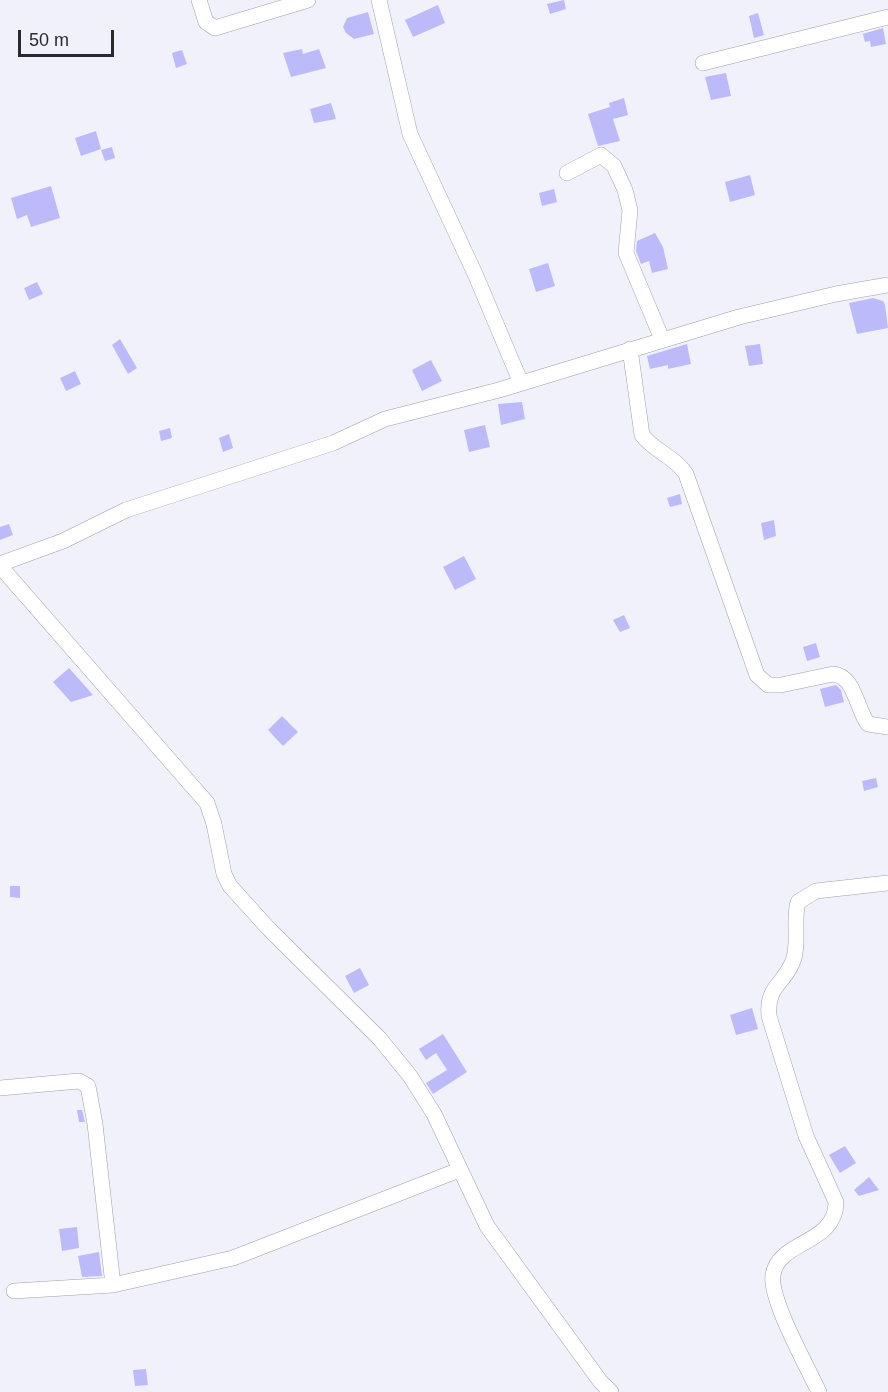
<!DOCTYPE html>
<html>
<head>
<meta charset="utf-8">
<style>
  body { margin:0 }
  #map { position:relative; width:888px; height:1392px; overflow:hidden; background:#f1f1fb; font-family:Arial,sans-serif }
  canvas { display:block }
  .scale { position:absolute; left:18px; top:30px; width:96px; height:27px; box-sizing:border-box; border:3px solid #2a2a2e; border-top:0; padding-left:8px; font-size:18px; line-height:21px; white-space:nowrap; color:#2a2a2e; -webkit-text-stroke:4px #f1f1fb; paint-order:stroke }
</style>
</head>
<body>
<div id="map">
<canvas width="888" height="1392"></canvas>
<div class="scale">50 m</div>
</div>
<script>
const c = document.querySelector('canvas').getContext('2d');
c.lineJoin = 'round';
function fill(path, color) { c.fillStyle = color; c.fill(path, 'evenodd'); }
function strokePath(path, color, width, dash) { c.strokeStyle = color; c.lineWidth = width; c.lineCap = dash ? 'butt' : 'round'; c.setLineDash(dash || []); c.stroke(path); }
const building = new Path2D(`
  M564 0 566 9 550 14 547 4Z
  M438 5 445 23 413 37 405 20Z
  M368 12 374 34 354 39 346 33 343 27 347 18Z
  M758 13 764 35 754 38 749 16Z
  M883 28 886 44 871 47 870 41 865 42 863 34 859 35Z
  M302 49 303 54 319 49 326 68 291 77 283 53Z
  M182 50 187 64 176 68 172 53Z
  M726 73 731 96 711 100 705 77Z
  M624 98 628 115 613 119 620 141 598 146 588 114 610 107 609 103Z
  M331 103 336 119 314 123 310 109Z
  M96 131 101 149 81 156 75 138Z
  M112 147 115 158 105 161 101 150Z
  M750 175 755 195 730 202 725 182Z
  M51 186 60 218 31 227 27 215 17 219 11 198Z
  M554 189 557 202 542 206 539 193Z
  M655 233 663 247 668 269 652 273 649 261 641 264 636 251 637 241Z
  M548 263 555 286 536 292 529 269Z
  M37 282 43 294 29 300 24 288Z
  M873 298 883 301 885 305 888 328 857 334 849 303Z
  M120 339 137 368 128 374 112 345Z
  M687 344 691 364 668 369V365L650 369 647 356Z
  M760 344 763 364 749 366 745 346Z
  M431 360 442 381 422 391 412 370Z
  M75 371 81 384 66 391 60 378Z
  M522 402 525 419 501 425 498 404Z
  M485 425 490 447 469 452 464 430Z
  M170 428 172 438 161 441 159 431Z
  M229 434 233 448 223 452 219 438Z
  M680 494 682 504 670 507 667 498Z
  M774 520 776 536 764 540 761 523Z
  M9 524 13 535 0 540V527Z
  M464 556 476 579 455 590 443 567Z
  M624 615 630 628 620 632 613 620Z
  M816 643 820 657 807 661 803 647Z
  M69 668 93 695 71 702 53 682Z
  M836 685 841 690 844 702 825 707 820 689Z
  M282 716 298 732 283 746 268 730Z
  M876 778 878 787 864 791 862 781Z
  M10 886H20V898L10 897Z
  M360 968 369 985 354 993 345 976Z
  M752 1008 758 1029 736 1035 730 1015Z
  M443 1034 467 1072 433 1094 426 1083 447 1070 436 1053 426 1060 419 1049Z
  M77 1110H82L85 1122H79Z
  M845 1146 856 1163 840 1173 829 1155Z
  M869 1177 879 1190 859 1196 854 1190Z
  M77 1227 79 1248 62 1251 59 1229Z
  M99 1252 102 1276 82 1277 78 1256Z
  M146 1369 148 1385 135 1386 133 1370Z`);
const minor = new Path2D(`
  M199 0 206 22 215 28 308 0
  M379 0 410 134 476 276 521 383
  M703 63 888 17
  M567 173 601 155 614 166 625 190 630 210 626 253 662 339
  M630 349 642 435C654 451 675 457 686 474L757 675 768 685H781L833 674C855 676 856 708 868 724L888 727
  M0 564 63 541 126 510 333 443 385 419 499 390 739 317 836 294 888 285
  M0 566 207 803 214 824 224 874 230 886 269 929 380 1039 410 1076 434 1114 487 1226 600 1381 611 1392
  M0 1088 79 1081 88 1086 95 1124 113 1285
  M14 1291 113 1285 233 1258 459 1170
  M819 1392C808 1368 769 1299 773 1275 778 1240 836 1245 836 1202L806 1136 769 1016C766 984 787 983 794 958 799 940 793 921 798 902L816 891 888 883`);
fill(building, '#bdbaf9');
strokePath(minor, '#9f9fa8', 16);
strokePath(minor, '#fff', 15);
</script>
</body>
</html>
